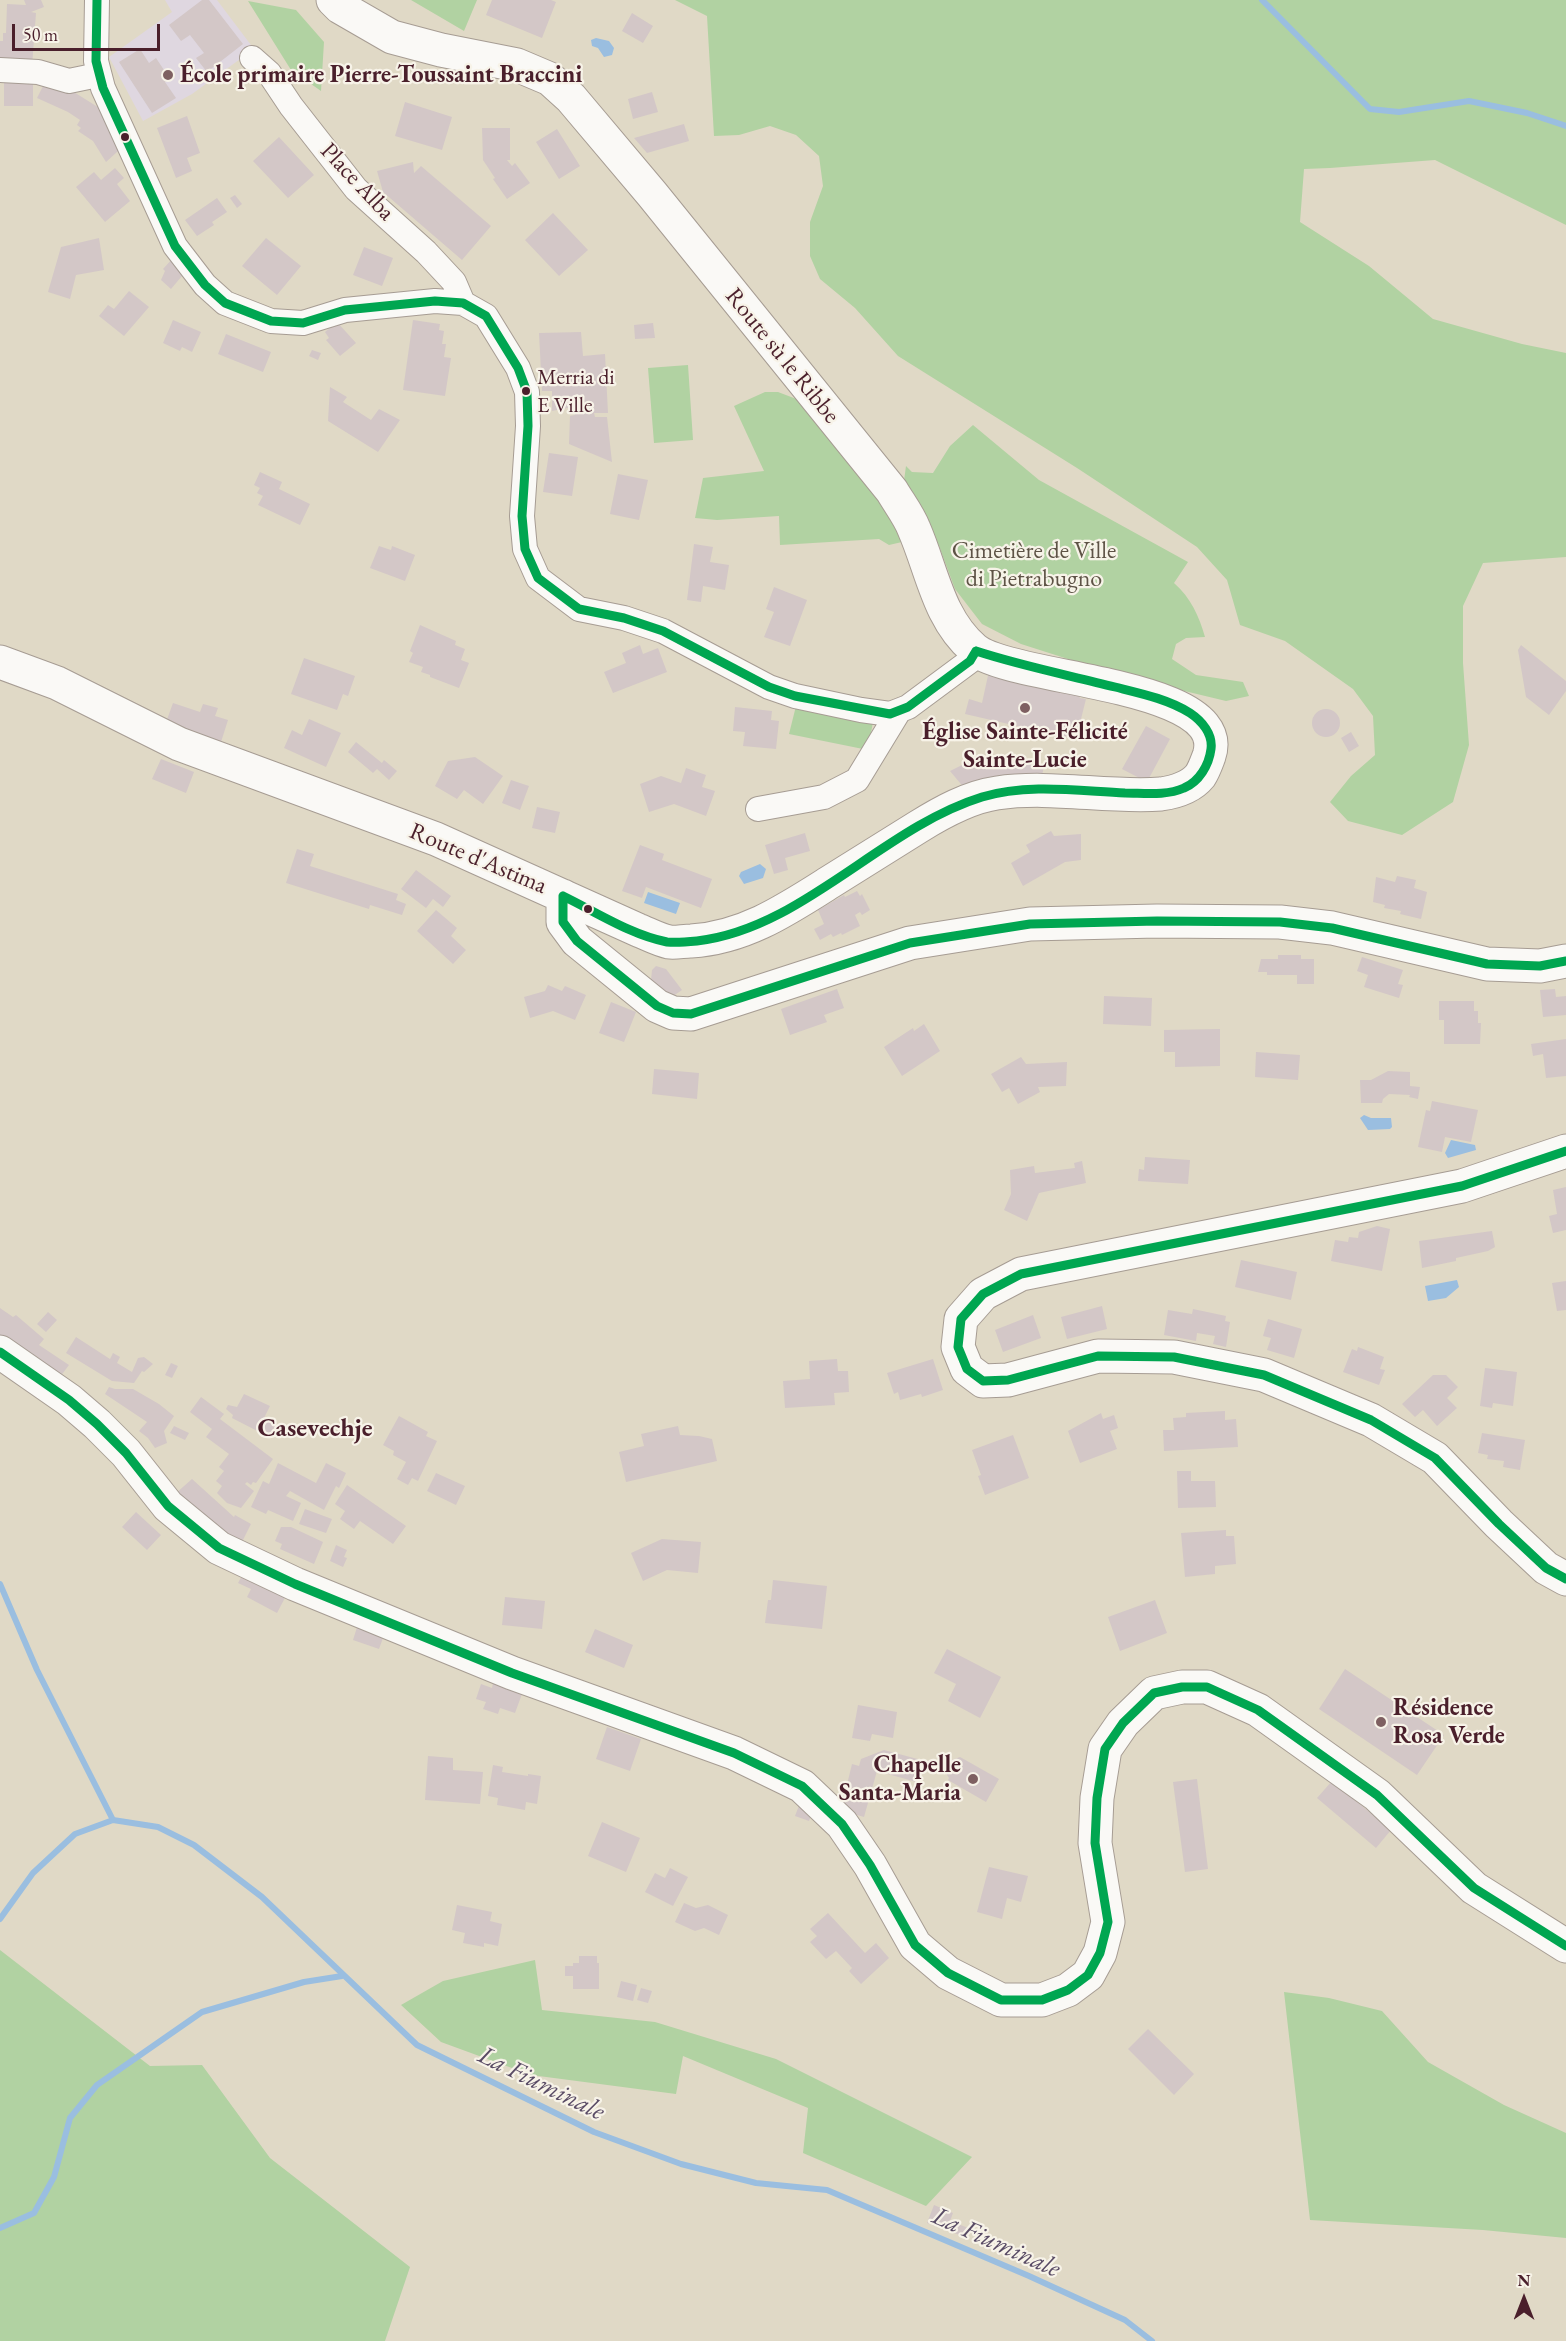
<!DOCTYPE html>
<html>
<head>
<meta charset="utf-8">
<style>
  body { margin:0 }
  #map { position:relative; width:1566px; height:2341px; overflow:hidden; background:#e0d9c6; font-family:"EB Garamond",serif }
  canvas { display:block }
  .north { position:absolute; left:1494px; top:2269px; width:60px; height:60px; -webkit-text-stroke:4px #f7f3e8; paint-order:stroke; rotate:0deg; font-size:16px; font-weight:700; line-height:24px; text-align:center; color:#4a1f2b }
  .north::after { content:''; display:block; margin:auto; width:21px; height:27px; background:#4a1f2b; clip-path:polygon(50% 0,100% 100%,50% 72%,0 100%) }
  .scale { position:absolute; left:12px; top:24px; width:148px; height:27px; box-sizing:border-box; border:3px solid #4a1f2b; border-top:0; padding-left:8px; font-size:18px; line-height:21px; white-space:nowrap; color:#4a1f2b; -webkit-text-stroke:4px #f7f3e8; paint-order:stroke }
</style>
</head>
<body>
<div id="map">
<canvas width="1566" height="2341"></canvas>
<div class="north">N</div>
<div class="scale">50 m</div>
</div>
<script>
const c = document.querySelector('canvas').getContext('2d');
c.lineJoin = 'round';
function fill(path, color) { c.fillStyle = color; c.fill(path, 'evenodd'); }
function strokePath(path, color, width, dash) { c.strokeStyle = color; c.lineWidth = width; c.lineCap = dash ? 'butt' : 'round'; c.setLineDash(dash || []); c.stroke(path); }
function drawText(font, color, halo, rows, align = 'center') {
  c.font = font + ' "EB Garamond",serif'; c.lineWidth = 4.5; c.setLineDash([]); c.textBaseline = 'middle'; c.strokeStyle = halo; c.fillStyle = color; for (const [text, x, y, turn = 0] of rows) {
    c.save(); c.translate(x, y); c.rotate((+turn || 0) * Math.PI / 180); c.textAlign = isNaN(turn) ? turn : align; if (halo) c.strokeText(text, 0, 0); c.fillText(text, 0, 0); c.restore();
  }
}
const built = new Path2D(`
  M165 0H217L254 49 192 94 143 121 109 57 172 12Z`);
const green = new Path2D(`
  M411 0H477L464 31Z
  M675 0H1566V225L1435 160 1330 168 1304 169 1300 222 1369 266 1433 319 1522 344 1566 353V557L1483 563 1463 606V663L1469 745 1453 802 1402 835 1348 821 1330 802 1351 776 1375 755 1373 716 1353 689 1285 641 1240 625 1227 580 1197 547 1077 468 898 356 855 308 820 279 810 256V222L823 186 819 156 796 135 770 126 739 135 714 136 707 16Z
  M248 1 296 10 324 42 321 91 291 70Z
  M688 365 693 440 654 443 648 368Z
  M765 392H778L799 400 895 513 902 542 889 545 879 539 780 545 779 516 717 520 695 518 703 478 764 471 734 406Z
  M973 425 1039 480 1188 562 1174 583C1191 598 1199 616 1205 637L1186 638 1176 644 1172 659 1196 675 1243 682 1249 696 1226 701 1118 675 1021 644 982 624 955 589 939 546 922 511 903 488 906 466 912 472 933 473 950 446Z
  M797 702 874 716 868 750 789 734Z
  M0 1950 150 2066 202 2065 270 2158 410 2267 385 2341H0Z
  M535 1960 542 2010 655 2022 776 2059 972 2157 926 2206 803 2153 808 2108 683 2056 676 2094 531 2075 441 2042 401 2005 443 1981Z
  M1284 1992 1329 1998 1382 2011 1428 2062 1504 2105 1566 2133V2238L1483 2230 1310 2220Z`);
const water = new Path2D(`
  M596 38 609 41 614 48 612 55 604 57 598 48 592 46 591 40Z
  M760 864 766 869 763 878 744 884 739 876 741 872Z
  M648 892 680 903 676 914 644 903Z
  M1364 1115 1371 1118H1391L1392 1127 1390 1129 1368 1130 1360 1118Z
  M1451 1140 1475 1145 1476 1150 1448 1158 1445 1153Z
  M1457 1280 1459 1287 1446 1298 1428 1301 1425 1286Z`);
const stream = new Path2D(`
  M1262 0 1370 109 1399 112 1469 101 1527 113 1566 126
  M0 1584 37 1670 113 1820
  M0 1919 33 1873 75 1834 113 1820 158 1827 194 1845 262 1897 417 2045 594 2132 681 2164 756 2183 827 2190 1029 2276 1125 2320 1152 2341
  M0 2228 34 2213 54 2177 70 2118 97 2085 202 2012 304 1982 342 1976`);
const building = new Path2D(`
  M24 0H41L44 7 31 12 36 13 32 66 0 59V41H3V33H6L7 4 26 5Z
  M202 0H209L243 44 207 72 196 58 204 53 190 35 181 41 169 25Z
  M492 0H551L556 2 542 38 486 15Z
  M632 13 653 26 643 43 622 31Z
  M140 49 149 63 156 58 170 79 165 82 176 98 152 113 119 62Z
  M4 78H33V106H4Z
  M46 80 69 89 101 109 127 143 106 162 93 141 78 131 81 128 77 125 80 120 68 112 37 98Z
  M652 92 658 112 633 119 628 99Z
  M405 102 452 117 442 150 395 136Z
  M187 116 200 153 187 158 192 171 176 178 157 128Z
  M684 124 689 141 647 153 634 138Z
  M482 128H510V160H507L512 166 515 163 530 183 507 199 493 179 495 178 483 160Z
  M557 129 580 166 559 179 536 142Z
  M279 137 314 175 288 198 253 161Z
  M413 162 414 173 421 166 491 226 462 260 383 192 377 171Z
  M115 168 124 178 117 184 130 201 105 222 76 187 94 172 101 180Z
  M235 195 242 204 237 208 230 198Z
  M217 198 227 212 212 222 214 225 197 236 185 220Z
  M553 213 588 250 559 276 525 240Z
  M99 238 104 270 76 275 70 299 48 292 61 247Z
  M266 238 301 266 277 295 242 266Z
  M364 247 393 258 382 286 353 275Z
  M173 258 187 270 171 289 161 280 165 271 163 269Z
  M129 291 149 307 124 336 99 316 108 305 114 309Z
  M173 320 201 332 192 352 182 347 180 351 163 343Z
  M413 320 440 324 439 330 444 331 442 344H446L444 357 451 358 445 396 403 390Z
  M337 322 356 343 340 356 326 340 329 338 325 332Z
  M653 323 655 338 635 339 634 325Z
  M581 332 583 356 605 354 608 413H594L595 417H607L612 462 569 444 570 416 575 415 572 407 552 411V391H542L539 333Z
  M226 334 271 352 263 372 218 354Z
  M312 350 321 353 318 360 309 356Z
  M330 387 347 397 343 402 371 420 379 409 400 420 378 452 328 421Z
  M549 453 578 457 572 496 543 492Z
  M260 472 282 482 279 489 310 504 300 525 258 505 263 496 257 493 260 488 254 485Z
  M618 474 648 480 639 520 610 514Z
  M694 544 713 547 710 562 729 565 725 590 703 586 701 602 687 600Z
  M379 546 391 550 392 546 415 555 405 581 370 568Z
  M774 587 807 600 790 646 764 637 774 612 766 609Z
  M420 625 456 641 455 645 465 649 461 660 469 663 459 688 430 677V675L421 672 423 667 409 662 413 653 410 651Z
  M640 645 643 654 658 648 667 672 613 693 604 672 626 663 622 653Z
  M1521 645 1566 681V691L1549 715 1526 697 1518 650Z
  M304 658 355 676 348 696 343 694 337 710 291 694Z
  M989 671 1076 691 1080 698 1086 699 1077 735 1072 733 1065 737 965 714 969 699 982 703Z
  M173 703 200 712 203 704 218 708 215 716 228 720 221 742 165 725Z
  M735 707 772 711 771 720 779 721 776 749 743 746 745 732 733 731Z
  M1312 723a14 14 0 1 1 28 0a14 14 0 1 1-28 0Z
  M309 719 341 733 326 767 284 748 292 730 302 735Z
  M1146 726 1170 739 1147 782 1122 769Z
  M1351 732 1359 746 1349 752 1341 738Z
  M356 742 382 763 384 760 397 771 389 780 377 769 373 773 348 752Z
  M475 757 503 776 483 804 464 790 457 799 435 786 448 761Z
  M161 759 194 772 186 793 152 779Z
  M986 759 1044 766 1041 781 965 789 950 771 964 764Z
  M686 768 706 775 702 787 715 791 706 816 674 804 649 812 640 784 661 776 681 783Z
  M511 780 529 786 520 810 502 803Z
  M537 807 560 812 555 833 532 828Z
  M1051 831 1054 836 1081 834V860L1065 862 1023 886 1011 863 1030 852 1026 845Z
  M805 833 810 851 785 858 788 870 774 874 765 845Z
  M640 845 664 854 662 860 712 879 701 908 646 887 642 898 622 891Z
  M297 849 314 854 310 866 398 894 396 900 406 904 402 915 370 905 369 909 286 883Z
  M416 870 451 896 443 907 433 899 426 908 401 889Z
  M1397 876 1416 880 1414 888 1427 892 1421 919 1400 914 1401 911 1384 908 1385 905 1373 902 1376 877 1395 882Z
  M857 891 860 896 862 894 870 910 862 915 860 912 855 915 860 926 842 935 841 933 833 937 831 934 820 940 814 929 824 924 818 910 844 895 845 897Z
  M436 910 457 928 451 936 466 950 453 964 417 931Z
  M1278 955H1301V959H1314V984H1297V975H1267V972H1258L1261 959H1278Z
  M1362 957 1403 970 1398 984 1403 985 1399 998 1364 987 1368 975 1357 971Z
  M656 966 666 969 682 990 666 1001 651 980 652 970Z
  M548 985 562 991 565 986 586 995 575 1020 553 1011 530 1018 524 997 545 991Z
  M837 989 844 1008 824 1015 827 1022 790 1035 781 1009Z
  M1555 989 1556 997 1566 996V1015L1543 1017 1540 990Z
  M1104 996 1152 998 1151 1026 1103 1024Z
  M1439 1001H1474V1011H1478V1023H1481L1480 1044H1444V1020H1439Z
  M611 1002 636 1012 624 1042 599 1033Z
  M924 1024 940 1051 902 1076 884 1047 913 1028 914 1031Z
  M1220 1029V1066L1175 1067V1052H1164V1030Z
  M1566 1039V1076L1546 1078 1543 1054 1533 1056 1531 1044Z
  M1256 1052 1300 1055 1298 1080 1255 1077Z
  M1021 1057 1026 1064 1067 1062 1066 1086 1038 1087 1040 1092 1018 1104 1009 1088 1002 1092 991 1074Z
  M654 1069 699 1073 697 1099 652 1094Z
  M1388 1071 1410 1072V1086L1420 1087 1418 1099 1409 1097 1410 1095 1389 1094 1383 1099 1382 1103H1361L1360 1080H1371Z
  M1432 1101 1478 1110 1471 1142 1445 1137 1442 1152 1418 1147 1426 1110 1430 1111Z
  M1145 1157 1190 1160 1188 1184 1138 1181 1139 1169 1144 1170Z
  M1082 1161 1086 1183 1039 1193 1027 1221 1004 1210 1011 1194 1010 1170 1034 1166 1035 1173 1075 1168 1074 1163Z
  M1566 1187V1230L1553 1233 1549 1216 1557 1214 1553 1190Z
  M1377 1226 1390 1229 1382 1271 1331 1261 1335 1240 1348 1242 1349 1237 1358 1238 1359 1232Z
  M1492 1231 1495 1247 1488 1251 1456 1258V1261L1422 1268 1419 1241Z
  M1241 1260 1297 1272 1291 1300 1235 1287Z
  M1566 1281V1310L1557 1311 1552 1283Z
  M1102 1306 1107 1329 1067 1339 1061 1317Z
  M0 1308 13 1317 16 1315 44 1339 39 1345 69 1365 57 1381 0 1342Z
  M1193 1309 1226 1316 1225 1321 1230 1322 1226 1347 1213 1344 1215 1336 1197 1333 1196 1341 1164 1335 1168 1310 1192 1314Z
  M48 1312 57 1320 46 1332 37 1324Z
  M1033 1315 1041 1338 1003 1352 995 1330Z
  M1268 1319 1302 1329 1294 1358 1267 1350 1271 1338 1263 1336Z
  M76 1337 110 1359 113 1353 120 1357 117 1363 132 1372 138 1358 144 1357 153 1364 144 1372 142 1371 134 1383 112 1381 66 1353Z
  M1358 1347 1384 1357 1380 1369 1385 1370 1379 1385 1343 1372 1352 1349 1357 1351Z
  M837 1359 838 1371H848L849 1392 834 1393 835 1405 785 1408 783 1381 810 1379 809 1361Z
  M933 1359 943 1390 922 1397 921 1394 900 1400 898 1392 894 1394 887 1373Z
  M171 1363 178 1366 172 1378 165 1375Z
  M1485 1368 1517 1372 1513 1406 1493 1403 1492 1408 1480 1406Z
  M1433 1375H1446L1458 1387 1447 1398 1457 1408 1437 1426 1423 1410 1415 1417 1402 1404Z
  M109 1387 115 1389H133L159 1404 174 1416 164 1431 167 1443 155 1448 148 1438 139 1431 147 1422 105 1394Z
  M244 1394 270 1406 264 1418 276 1424 269 1437 232 1418 233 1415 226 1409 228 1405 237 1407Z
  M201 1397 224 1414 220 1419 273 1459 256 1483 253 1482 251 1485 247 1482 245 1484 254 1491 241 1508 227 1503 217 1493 222 1486 216 1481 224 1471 219 1467 229 1454 206 1437 212 1429 190 1412Z
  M1225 1411V1420L1236 1419 1238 1447 1164 1451 1163 1430H1174L1173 1418 1186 1417V1413Z
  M1101 1413 1103 1419 1114 1415 1118 1428 1110 1431 1117 1449 1080 1463 1068 1431Z
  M399 1416 428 1432 426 1436 437 1441 418 1481 412 1478 408 1485 397 1479 406 1462 393 1455 394 1451 383 1445Z
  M174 1426 189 1433 185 1440 170 1433Z
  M678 1426 680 1435 699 1436 712 1439 717 1461 626 1482 619 1452 644 1446 641 1434Z
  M1482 1433 1525 1440 1520 1470 1503 1467 1504 1461 1487 1459 1488 1455 1478 1453Z
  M1013 1435 1029 1478 985 1495 978 1476 981 1475 972 1450Z
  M278 1463 316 1483 326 1463 346 1473 339 1488 336 1486 324 1510 290 1491 286 1496 301 1503 293 1521 268 1510 266 1514 251 1507 263 1481 269 1484Z
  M1177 1471H1191V1481H1215L1216 1507 1178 1508Z
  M436 1473 465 1486 456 1505 427 1491Z
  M192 1479 234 1517 235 1515 251 1524 241 1544 223 1534 175 1494Z
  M347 1485 406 1526 393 1544 360 1521 354 1529 340 1519 345 1511 335 1504Z
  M305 1509 332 1519 326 1533 299 1524Z
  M136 1512 161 1535 147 1550 122 1527Z
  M281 1527H291L323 1542 314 1564 280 1549 282 1544 275 1541Z
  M1226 1530V1536H1234L1236 1564 1215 1566V1574L1185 1577 1181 1533Z
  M662 1539 701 1542 698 1573 667 1570 643 1581 631 1553Z
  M336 1545 347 1550 344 1557 347 1558 343 1567 330 1561Z
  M244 1572 287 1594 277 1613 247 1597 251 1589 238 1583Z
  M773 1580 827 1586 822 1629 765 1623 768 1600H771Z
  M505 1597 545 1601 542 1629 502 1625Z
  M1155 1600 1167 1633 1120 1651 1108 1617Z
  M359 1621 386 1630 379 1649 353 1640Z
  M595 1629 633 1645 624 1668 585 1652Z
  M947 1649 1001 1677 980 1718 948 1701 956 1684 934 1673Z
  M1345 1669 1444 1735 1417 1775 1319 1709Z
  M493 1683 522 1694 515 1713 500 1708 498 1714 483 1709 486 1702 476 1699 481 1684 492 1688Z
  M858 1705 897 1712 893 1738 872 1734 870 1741 852 1738Z
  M607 1727 641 1739 630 1771 596 1759Z
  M884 1750 925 1761 920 1783 877 1771 864 1817 854 1814 843 1801 852 1764 859 1766 861 1759Z
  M428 1756 453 1758V1770L483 1772 480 1804 425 1800Z
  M960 1757 999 1779 986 1802 948 1780 949 1778 944 1770 945 1765 949 1761Z
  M493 1765 503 1767 502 1772 528 1776V1774L541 1776 537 1804 526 1802 525 1810 497 1805 498 1798 488 1796Z
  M1197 1779 1208 1869 1185 1872 1173 1782Z
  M1332 1781 1391 1830 1376 1848 1317 1798Z
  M800 1803 814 1808 809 1821 795 1816Z
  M602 1822 640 1838 626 1872 588 1856Z
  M989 1867 1028 1876 1021 1902 1007 1898 1002 1919 977 1912Z
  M670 1868 688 1877 673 1906 645 1892 655 1873 665 1878Z
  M684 1903 696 1908 708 1905 728 1915 719 1935 704 1928 695 1931 675 1922Z
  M457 1905 492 1912 490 1921 502 1924 498 1946 484 1943V1947L463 1943 465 1933 452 1930Z
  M828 1913 865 1953 876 1943 889 1958 861 1984 849 1971 852 1968 836 1951 826 1959 810 1942 817 1936 810 1929Z
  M579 1956H597V1963H599V1989H573V1976H565V1966H573V1963H579Z
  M621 1981 637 1985 633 2001 617 1997Z
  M641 1988 652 1991 648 2003 637 2000Z
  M1148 2029 1194 2074 1174 2095 1128 2049Z
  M934 2205 953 2213 950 2221 971 2229 968 2238 927 2223Z`);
const street = new Path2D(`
  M97 0 96 61 103 88 175 246 205 285 225 303 271 321 303 323 345 310 435 301 463 303 486 316 518 368 527 392 528 426 522 516 525 549 538 578 579 609 624 618 663 631 769 687 795 696 861 710 890 714 908 707 970 661 976 651
  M252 58 269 73 291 106 356 189 426 252 454 282 463 303
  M0 70 38 72 69 81 98 75
  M758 809 824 797 857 780 899 711`);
const secondary = new Path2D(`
  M0 662 57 683 179 744 436 839 638 930C648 934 659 940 669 942 675 943 684 941 691 941 744 938 786 910 830 882 859 864 888 846 918 827 942 812 969 797 997 793 1051 785 1107 798 1161 794 1175 792 1191 787 1200 776 1204 770 1206 764 1209 756 1234 682 1011 681 974 649 938 618 932 570 914 529 909 516 899 503 892 491L652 194 571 98 550 79 517 65 441 50 392 37 340 7 333 0
  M563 896V922L577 941 657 1006 673 1013 691 1014 910 943 1030 924 1157 921 1280 922 1332 928 1487 964 1540 966 1566 961
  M1566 1151 1462 1186 1021 1274 983 1294 961 1319 958 1347 967 1369 983 1381 1008 1380 1098 1356 1174 1357 1264 1375 1371 1420 1435 1458 1499 1524 1546 1568 1566 1579
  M0 1352 69 1400 97 1424 126 1453 168 1506 219 1548 295 1584 512 1673 734 1753 802 1786 842 1824 870 1865 915 1945 948 1973 1001 2000H1042L1068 1990 1088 1975 1100 1953 1108 1922 1095 1843 1097 1798 1105 1749 1123 1723 1154 1693 1182 1687H1207L1258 1710 1377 1795 1474 1888 1566 1946`);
const bus1 = new Path2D(`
  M97 0 96 61 103 88 175 246 205 285 225 303 271 321 303 323 345 310 435 301 463 303 486 316 518 368 527 392 528 426 522 516 525 549 538 578 579 609 624 618 663 631 769 687 795 696 890 714 908 707 970 661 976 651
  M563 896V922L577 941 657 1006 673 1013 691 1014 910 943 1030 924 1157 921 1280 922 1332 928 1487 964 1540 966 1566 961
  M563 896C596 912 631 935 667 942 676 943 687 942 697 941 802 929 882 828 982 797 1028 783 1079 791 1125 793 1144 793 1166 796 1184 788 1199 782 1209 765 1211 749 1213 734 1202 721 1190 713 1168 699 1139 693 1115 687 1068 675 1022 666 976 651
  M1566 1151 1462 1186 1021 1274 983 1294 961 1319 958 1347 967 1369 983 1381 1008 1380 1098 1356 1174 1357 1264 1375 1371 1420 1435 1458 1499 1524 1546 1568 1566 1579
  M0 1352 69 1400 97 1424 126 1453 168 1506 219 1548 295 1584 512 1673 734 1753 802 1786 842 1824 870 1865 915 1945 948 1973 1001 2000H1042L1068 1990 1088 1975 1100 1953 1108 1922 1095 1843 1097 1798 1105 1749 1123 1723 1154 1693 1182 1687H1207L1258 1710 1377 1795 1474 1888 1566 1946`);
const markers = [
  [168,75,6,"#7e6061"],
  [125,137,5,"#4a1f2b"],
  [526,391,5,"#4a1f2b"],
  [1025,708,6,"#7e6061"],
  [588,909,5,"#4a1f2b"],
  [1381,1722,6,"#7e6061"],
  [973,1779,6,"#7e6061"]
];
const busNames = [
  ["Merria di",537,378],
  ["E Ville",537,406]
];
const poiNames = [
  ["École primaire Pierre-Toussaint Braccini",180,75],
  ["Église Sainte-Félicité",1025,732,"center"],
  ["Sainte-Lucie",1025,760,"center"],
  ["Résidence",1393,1708],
  ["Rosa Verde",1393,1736],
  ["Chapelle",961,1765,"right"],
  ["Santa-Maria",961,1793,"right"]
];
const streetNames = [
  ["Place Alba",357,182,47],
  ["Route sù le Ribbe",782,356,51],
  ["Route d'Astima",478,859,23]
];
const parkNames = [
  ["Cimetière de Ville",1034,551],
  ["di Pietrabugno",1034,579]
];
const neighbourhoodNames = [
  ["Casevechje",315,1429]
];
const waterNames = [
  ["La Fiuminale",541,2084,26],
  ["La Fiuminale",996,2243,24]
];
fill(built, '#dfd7e0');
fill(green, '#b1d2a2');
fill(water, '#9abee0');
strokePath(stream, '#9abee0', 6);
fill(building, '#d3c7c7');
strokePath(street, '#a69c93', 26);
strokePath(secondary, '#a69c93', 35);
strokePath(street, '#faf9f6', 24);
strokePath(secondary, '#faf9f6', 33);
strokePath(bus1, '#00a651', 9);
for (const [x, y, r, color] of markers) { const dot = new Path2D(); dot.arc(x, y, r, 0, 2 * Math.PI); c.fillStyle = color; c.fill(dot); strokePath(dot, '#f7f3e8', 2); }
drawText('22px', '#4a1f2b', '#f7f3e8', busNames, 'left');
drawText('bold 24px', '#4a1f2b', '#f7f3e8', poiNames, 'left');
drawText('24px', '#4a1f2b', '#f7f3e8', streetNames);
drawText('24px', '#5e5346', '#f7f3e8', parkNames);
drawText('bold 26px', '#4a1f2b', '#f7f3e8', neighbourhoodNames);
drawText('italic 26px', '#594b65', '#f7f3e8', waterNames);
</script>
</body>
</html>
